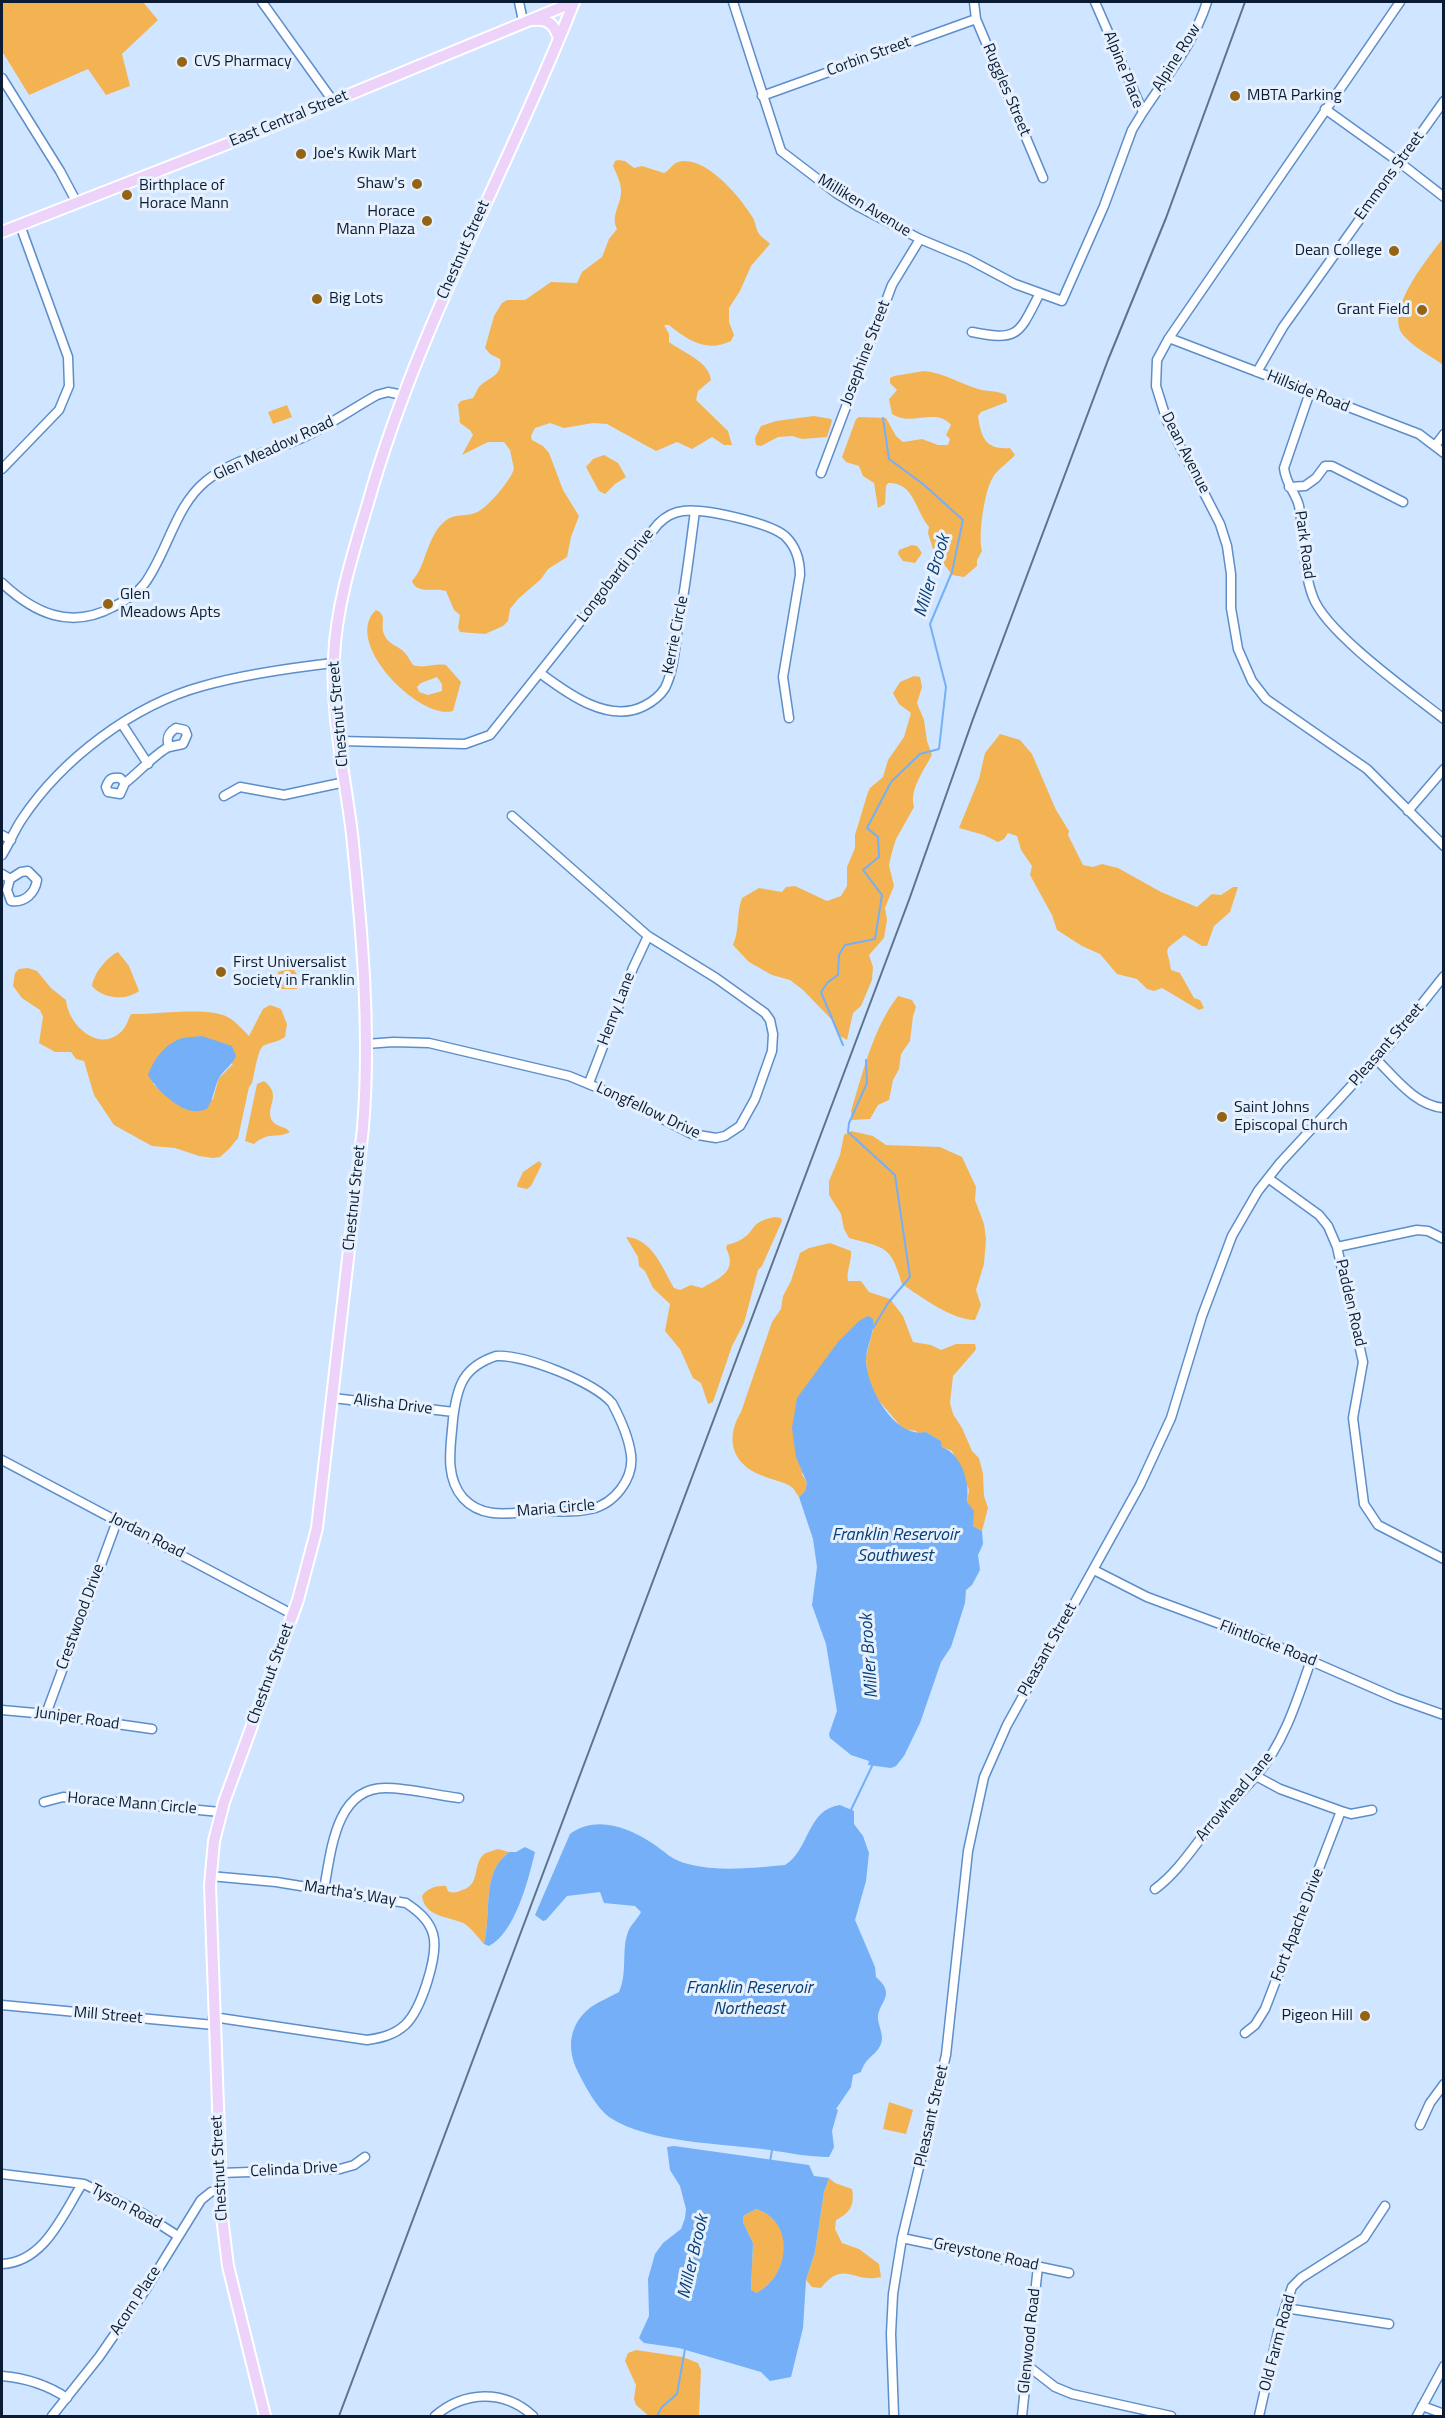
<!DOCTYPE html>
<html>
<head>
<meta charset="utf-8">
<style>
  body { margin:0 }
  #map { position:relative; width:1445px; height:2418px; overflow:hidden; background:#d0e5ff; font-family:"Titillium Web",sans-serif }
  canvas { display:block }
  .frame { position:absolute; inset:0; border:3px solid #091c34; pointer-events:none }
</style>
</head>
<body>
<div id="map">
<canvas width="1445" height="2418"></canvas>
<div class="frame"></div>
</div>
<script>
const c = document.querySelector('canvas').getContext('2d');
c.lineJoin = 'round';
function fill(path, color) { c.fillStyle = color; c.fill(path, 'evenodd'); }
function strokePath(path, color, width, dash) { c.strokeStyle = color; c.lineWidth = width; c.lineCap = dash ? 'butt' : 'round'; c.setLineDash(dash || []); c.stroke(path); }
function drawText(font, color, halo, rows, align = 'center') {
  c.font = font + ' "Titillium Web",sans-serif'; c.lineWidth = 6; c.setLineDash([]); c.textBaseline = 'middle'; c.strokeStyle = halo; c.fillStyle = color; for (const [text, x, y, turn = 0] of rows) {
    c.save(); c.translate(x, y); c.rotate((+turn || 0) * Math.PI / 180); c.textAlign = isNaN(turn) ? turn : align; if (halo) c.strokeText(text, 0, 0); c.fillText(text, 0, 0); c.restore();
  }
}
const green = new Path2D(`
  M2 2H143L158 20 122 54 130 86 106 95 88 69 29 95 2 51Z
  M618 160 625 161 634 168 642 166 664 173C670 170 672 164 678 162 705 154 741 198 753 218 756 223 756 231 760 235 763 239 767 240 770 244L751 266 740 291 729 308V322L734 335 731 341C707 353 687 340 669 325H664L669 334V342C682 352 709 361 711 380L698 391 696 400 728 431 732 445H724L712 437 692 449 677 442 656 451 607 424 593 423 564 428 550 423 535 428 531 436 532 440 543 446 549 453 563 490 579 516 571 537 567 557 548 569 541 579 518 599 510 609 508 621 503 626 485 634 460 632 458 628 460 615 454 610 446 591C433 587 417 595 412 581 427 565 426 537 445 521 455 513 464 517 475 513 487 509 510 481 514 469L510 450 504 442H488L462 455 473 435 470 430 460 423 458 404 461 401 473 398C476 394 477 388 481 385 490 377 503 375 500 359L490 354 485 348 494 316 502 303 507 300H525L551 282 577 283 582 272 602 257 609 239 617 229C610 215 622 204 621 190 621 182 616 173 613 166L615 161Z
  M1443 238V365C1431 356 1413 347 1403 335 1384 310 1429 257 1443 238Z
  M924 371C944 373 959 383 978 389 988 392 997 390 1006 395L1007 402 981 412 978 416C981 438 986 450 1010 448L1015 455C1008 463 996 470 992 479 984 494 978 535 982 551L977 560V566L964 577 952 575 933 549 928 533 929 527C915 510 914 482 888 483L886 486 885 504 878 508 874 483 863 476 859 466 846 462 842 457 856 419 859 417 886 418 896 436 903 442 922 439 938 445H948L950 439 946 435 951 425C936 407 911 427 892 414L889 399 897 390 890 383V378L894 376Z
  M287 405 292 417 273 424 268 412Z
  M814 416 831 419 832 421 827 437 802 439 792 436 778 437 761 446 756 445 755 438 761 426 776 421Z
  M604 455 618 463 626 477 615 484 605 494 599 491 586 467 593 459Z
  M912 545 917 546 922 553 915 563 903 561 898 554 899 550Z
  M376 610C388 615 380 624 384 634 388 645 398 645 405 653 408 656 410 661 413 665 424 669 434 663 446 665L461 682 453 711C420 721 341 642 376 610ZM437 677 442 684V691L428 695 419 692 417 687 421 683Z
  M914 676 920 677 922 687 917 703 924 720 927 741 932 755C924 770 909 790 914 807L896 839 892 852 889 865 894 886 885 908 887 920 884 938 869 955 873 967 872 980 861 1006 853 1013 847 1040 838 1035 833 1021 803 990 790 980 772 975 749 962 733 945C740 929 736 914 742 898L759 888 782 892 786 887 795 886 827 901 841 896 847 886V867L855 848V835L868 792 870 788 883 777 888 760 904 737 911 713 899 704 893 693 900 682Z
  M1000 734 1020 740 1032 754 1056 810 1069 831 1068 835 1083 865 1093 867 1102 864 1118 868 1161 892 1197 907 1212 894 1221 895 1233 887H1238L1230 912 1214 926 1207 946H1202L1184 935C1160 954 1168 945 1171 970L1180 973 1194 998 1200 1000 1204 1008 1199 1010 1162 988 1154 991 1147 989 1137 979 1117 974 1100 954 1082 946 1057 930 1052 915 1030 875 1032 866 1021 850 1017 836 1008 833 1004 839 998 842 984 835 959 828 979 779 985 753Z
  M118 952 129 966 139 991C126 1001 103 999 92 986 94 973 107 957 118 952Z
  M28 968 37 971 51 988 66 1000C68 1025 99 1054 122 1031 126 1027 128 1020 131 1014 156 1015 212 1005 231 1019 238 1024 243 1030 249 1036L263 1009 270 1005 281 1009 287 1024 285 1037C276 1043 270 1042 263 1046 258 1049 254 1076 252 1083L249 1087 238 1138 229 1149 220 1157 213 1158 199 1156 175 1148 152 1146 114 1125 94 1095 84 1061 76 1059 71 1052H55L39 1043 43 1017 40 1010 22 998 13 986 15 973 19 969ZM184 1038 233 1064 219 1078 213 1099 185 1109 153 1084Z
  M293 968 297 975V989H281L278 982V972Z
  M898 996 912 1000 916 1007 913 1016 910 1041 901 1054 899 1069 893 1080 889 1100 878 1105 870 1119 852 1120 851 1111C863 1073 873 1028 898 996Z
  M264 1081C284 1096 263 1108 273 1122 277 1127 285 1126 290 1132 277 1139 268 1131 254 1144L245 1141 257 1084Z
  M851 1131 873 1136 886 1145 940 1147 962 1157 976 1187 975 1200 984 1224 986 1239 984 1264 976 1290 981 1305 975 1320C952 1320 921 1297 902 1284 891 1246 886 1248 849 1238L844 1229 841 1214 829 1195V1181L840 1155 844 1135Z
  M539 1161 542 1164 531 1186 527 1189 518 1187 517 1185 523 1172Z
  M774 1217 781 1218 782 1221 762 1266 758 1270 744 1323 732 1346 713 1402 708 1404 701 1383 693 1378 680 1349 665 1331 670 1304 653 1288 645 1271 639 1266 638 1257 626 1237C652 1238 663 1269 674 1288L680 1290 691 1285 702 1288C720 1278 738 1271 726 1248L727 1245C732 1243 738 1242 742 1239 757 1230 748 1223 774 1217Z
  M830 1243 851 1251C852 1261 846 1271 848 1281H861L869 1292 890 1299 903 1316 913 1342 931 1345 941 1350 956 1344H975L976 1349 974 1352 953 1376 950 1403 953 1414 962 1428 972 1451 979 1458 983 1474 984 1496 988 1508 982 1531 973 1526 967 1502 969 1490 952 1451 942 1447 941 1441 926 1432 920 1434 916 1431 903 1429 875 1396 867 1375 866 1357 874 1326 802 1474 807 1483 805 1491 799 1497C796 1493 794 1488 790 1486 782 1481 772 1480 763 1476 733 1465 724 1440 741 1412L772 1322 781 1309 783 1296 791 1281 800 1253 809 1248Z
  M498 1849 509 1852C505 1856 499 1861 496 1867 485 1887 490 1921 484 1944 478 1938 471 1927 463 1923 447 1916 425 1917 422 1896 426 1889 437 1885 446 1886L448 1891C454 1894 457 1892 462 1890 481 1885 472 1865 484 1854 488 1852 494 1850 498 1849Z
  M889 2102 913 2110 906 2134 883 2129Z
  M829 2178 835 2183 852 2189C855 2205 850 2213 836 2220L835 2229 842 2243 859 2249 879 2264 881 2277C853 2284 844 2259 821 2288L812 2287 806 2280 815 2252 824 2192Z
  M756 2209C797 2221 790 2277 756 2293L751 2291 753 2243 743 2222V2216Z
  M636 2350 683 2357 698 2363 701 2370 699 2416H649L636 2405 634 2399 636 2385 625 2361 628 2353Z`);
const water = new Path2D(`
  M202 1036 232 1046 236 1056C232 1066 222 1071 218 1080 214 1090 213 1099 207 1109 202 1110 198 1112 193 1111 177 1109 156 1089 148 1075 154 1059 165 1043 183 1038 189 1037 196 1037 202 1036Z
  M868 1316 873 1319C875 1333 866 1346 866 1361 867 1388 895 1439 926 1432L941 1441 942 1447C962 1455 970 1482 967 1502L974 1511 973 1526 982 1531 983 1544 978 1555 980 1570 972 1585 966 1590 965 1603 951 1647 941 1662 920 1723 904 1756 896 1766 891 1768 868 1765 869 1761 851 1755 830 1738 829 1734 837 1711 826 1644 812 1605 817 1567 813 1539 799 1497 805 1491 807 1483 796 1457 792 1428 797 1398 838 1342 859 1321Z
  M840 1805 854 1811V1824L863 1836 869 1853 866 1881 855 1920 875 1967 876 1977C898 1996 877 2002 878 2019 879 2028 885 2037 880 2046 874 2057 866 2057 861 2072L853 2075 851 2087 836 2109 838 2110 832 2131 834 2147 829 2157C809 2157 789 2153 770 2150 723 2143 650 2144 609 2117 596 2107 585 2086 578 2072 566 2048 569 2024 591 2007 600 2001 610 1997 619 1992 628 1972 621 1950 628 1932 630 1925 638 1919 641 1912L635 1906 604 1903 600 1892 567 1896 546 1920 543 1921 535 1915 570 1834C596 1815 627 1827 652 1843 664 1851 673 1861 688 1864 719 1872 753 1868 785 1865 809 1851 807 1809 840 1805Z
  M525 1847 535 1852C529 1878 515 1933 489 1946L484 1944C490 1921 485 1887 496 1867 499 1861 505 1856 509 1852H516Z
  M674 2146 809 2165 814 2176 829 2178 824 2192 815 2252 806 2280 803 2328 791 2377 770 2381 761 2372 679 2348 644 2343 639 2338 649 2316 648 2279 655 2254 663 2243 681 2229 685 2218 686 2209 680 2186 670 2170 667 2147ZM756 2209C796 2221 790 2277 756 2293L751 2290 753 2243 743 2222V2216Z`);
const stream = new Path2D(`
  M843 1045 821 992 828 982 838 975 839 955 845 945 875 939 882 895 863 870 879 857 878 837 867 828 891 782 920 754 939 749 946 687 930 624 952 572 963 520 923 484 889 459 883 418
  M866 1060 867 1083 849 1123 848 1132 895 1175 910 1277 888 1303 873 1328
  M850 1812 872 1766
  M770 2162 772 2150
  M657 2416 662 2407 677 2394 685 2349`);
const minor = new Path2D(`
  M262 2 333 101
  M519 2 523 21
  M733 2 781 151 836 193 859 207 920 239 968 259 1015 284 1062 301 1104 206 1132 130 1143 112 1095 2
  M974 2 976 19 1043 178
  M1400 2 1169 338 1157 360 1156 386 1167 421 1220 524 1227 546 1231 574V608L1238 649 1252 681 1266 699 1367 769 1444 846
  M2 78 60 171 77 203
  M762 96 976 19
  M1325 109 1399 162 1444 197
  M1143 112C1166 77 1194 43 1207 2
  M972 332C1020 342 1019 333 1040 293
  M1169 338 1419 434 1444 453
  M1257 372 1283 327 1444 101
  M1310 392 1284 468C1286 485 1296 493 1299 506 1305 536 1302 569 1313 597 1326 633 1411 693 1444 719
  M1435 446 1444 434
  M2 469 59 410 69 386 68 357 20 225
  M821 473 892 285 920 239
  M1289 487 1305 486 1316 478 1325 466H1332L1403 502
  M2 583C34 613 70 630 113 607 125 601 137 594 145 583 168 551 175 506 206 481 233 459 271 452 302 438 328 426 352 409 377 395L388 392 403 395
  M540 673C568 694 609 724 644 706 652 702 660 696 665 688 675 668 675 642 679 621 686 584 690 548 695 511
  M122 724 148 764
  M340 741 465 744 490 735 658 524C665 517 673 512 683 511 703 508 772 523 786 537 797 548 800 561 800 575L783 677 789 718
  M125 783 120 794 108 792 106 787C109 779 111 777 120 778L125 783C136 775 158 751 169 747 166 738 168 733 176 728L185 730 187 735 183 744 169 747
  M224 796 240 787 284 795 345 782
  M1408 811 1444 769
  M2 835 11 840
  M2 855C9 844 14 831 22 819 62 759 133 705 203 686 245 674 290 668 333 663
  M28 871 37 880C35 893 25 903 11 901L7 890 10 879 21 872Z
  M2 874 10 879
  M366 1044 393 1042 429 1043 569 1076 620 1097 692 1134 716 1138 725 1136 740 1126 755 1099 772 1051 773 1034 770 1020 765 1013 716 978 648 936 512 816
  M1376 1059C1395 1078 1416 1106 1444 1108
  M589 1083 633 968 648 936
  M1268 1178 1319 1215 1328 1226 1337 1247 1363 1362 1353 1418 1364 1504 1378 1525 1444 1559
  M1337 1247 1417 1230 1428 1231 1444 1239
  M496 1356C524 1354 594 1382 612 1403 620 1418 629 1439 631 1455 634 1479 614 1504 591 1509 575 1513 557 1511 541 1511 513 1512 484 1521 463 1498 444 1476 451 1446 453 1419 457 1386 463 1367 496 1356Z
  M333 1398 454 1412
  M2 1460 292 1614
  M1094 1570 1147 1597 1263 1640 1396 1698 1444 1715
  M2 1710 46 1714 152 1729
  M46 1714 117 1521
  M1256 1776 1280 1789 1341 1811 1351 1814 1372 1810
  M44 1802 63 1797 220 1812
  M210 1876 276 1882 406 1903C418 1911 429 1920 433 1934 439 1955 421 2010 405 2025 394 2035 381 2038 367 2040L213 2017
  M324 1889C331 1853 335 1788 385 1788 409 1788 435 1795 459 1798
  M1155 1889C1178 1872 1194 1846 1212 1824 1226 1807 1242 1792 1256 1776 1284 1743 1297 1701 1311 1660
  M2 2005 214 2025
  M1245 2033 1255 2025 1265 2009 1341 1811
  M1420 2125 1430 2103 1444 2084
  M220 2173 340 2169 354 2165 365 2157
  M2 2174 84 2184 142 2213 178 2236
  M902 2238 1069 2273
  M2 2264C44 2262 62 2216 82 2184
  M1285 2308 1389 2324
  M1028 2366 1055 2387 1072 2394 1171 2416
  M2 2376C26 2378 46 2384 67 2398
  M1422 2406 1444 2414
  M52 2416 99 2357 146 2289 201 2200 211 2192 221 2189
  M435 2416C464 2391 504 2389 533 2416
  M894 2416 891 2334 893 2294 902 2238 946 2055 968 1851 984 1777 1007 1725 1140 1485 1171 1418 1202 1316 1232 1236 1258 1191 1280 1163 1390 1044 1444 976
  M1022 2416 1038 2266
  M1259 2416 1280 2323 1292 2287 1301 2278 1364 2238 1385 2206
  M1417 2416 1444 2366`);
const major = new Path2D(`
  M532 20C548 18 554 24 559 38
  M2 232 268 128 574 2
  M265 2416 228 2266 222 2217 210 1885 214 1841 224 1802 298 1600 317 1528 363 1128C371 1030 362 932 352 834 345 776 331 716 334 658 336 606 353 553 368 503 417 328 508 170 574 2`);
const rail = new Path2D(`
  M339 2416 909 900 973 719 1108 360 1166 218 1245 2`);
const markers = [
  [182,62,6,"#946414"],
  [1235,96,6,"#946414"],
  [301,154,6,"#946414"],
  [417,184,6,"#946414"],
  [127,195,6,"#946414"],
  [427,221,6,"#946414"],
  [1394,251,6,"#946414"],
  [317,299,6,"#946414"],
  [1422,310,6,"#946414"],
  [108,604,6,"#946414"],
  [221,972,6,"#946414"],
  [1222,1117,6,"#946414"],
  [1365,2016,6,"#946414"]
];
const streetNames = [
  ["Corbin Street",869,57,-20],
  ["Alpine Row",1177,58,-58],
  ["Alpine Place",1123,70,68],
  ["Ruggles Street",1006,90,67],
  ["East Central Street",289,119,-22],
  ["Emmons Street",1390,176,-54],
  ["Milliken Avenue",864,206,31],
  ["Chestnut Street",464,250,-66],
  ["Josephine Street",866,353,-69],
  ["Hillside Road",1308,392,22],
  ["Glen Meadow Road",274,449,-25],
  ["Dean Avenue",1185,453,63],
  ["Park Road",1304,545,82],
  ["Longobardi Drive",616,576,-52],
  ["Kerrie Circle",676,635,-79],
  ["Chestnut Street",339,714,-95],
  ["Henry Lane",617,1009,-69],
  ["Pleasant Street",1387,1045,-49],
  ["Longfellow Drive",648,1111,25],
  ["Chestnut Street",355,1198,-84],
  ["Padden Road",1350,1303,77],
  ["Alisha Drive",393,1405,7],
  ["Maria Circle",556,1509,-5],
  ["Jordan Road",147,1536,27],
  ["Crestwood Drive",81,1617,-70],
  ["Flintlocke Road",1268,1644,21],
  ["Pleasant Street",1048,1650,-61],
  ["Chestnut Street",271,1674,-70],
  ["Juniper Road",77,1719,8],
  ["Arrowhead Lane",1235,1797,-50],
  ["Horace Mann Circle",132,1804,5],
  ["Martha's Way",350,1894,9],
  ["Fort Apache Drive",1298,1925,-69],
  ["Mill Street",108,2016,5],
  ["Pleasant Street",932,2116,-77],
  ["Chestnut Street",220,2168,-93],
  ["Celinda Drive",294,2170,-3],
  ["Tyson Road",126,2207,28],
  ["Greystone Road",986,2255,12],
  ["Acorn Place",136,2301,-57],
  ["Glenwood Road",1030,2341,-84],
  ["Old Farm Road",1278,2343,-75]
];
const poiNames = [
  ["CVS Pharmacy",194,62],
  ["MBTA Parking",1247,96],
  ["Joe's Kwik Mart",313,154],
  ["Shaw's",405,184,"right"],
  ["Birthplace of",139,186],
  ["Horace Mann",139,204],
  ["Horace",415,212,"right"],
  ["Mann Plaza",415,230,"right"],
  ["Dean College",1382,251,"right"],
  ["Big Lots",329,299],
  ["Grant Field",1410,310,"right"],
  ["Glen",120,595],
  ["Meadows Apts",120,613],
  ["First Universalist",233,963],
  ["Society in Franklin",233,981],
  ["Saint Johns",1234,1108],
  ["Episcopal Church",1234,1126],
  ["Pigeon Hill",1353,2016,"right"]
];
const waterNames = [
  ["Miller Brook",933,576,-73],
  ["Franklin Reservoir",895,1536],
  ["Southwest",895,1557],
  ["Miller Brook",870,1656,-94],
  ["Franklin Reservoir",749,1989],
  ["Northeast",749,2010],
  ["Miller Brook",694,2257,-77]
];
fill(green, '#f3b353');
fill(water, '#74aff8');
strokePath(stream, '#74aff8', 2);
strokePath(minor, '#5d8eca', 11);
strokePath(major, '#fff', 14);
strokePath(minor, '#fff', 8);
strokePath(major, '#edd3fa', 10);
strokePath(rail, '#5e728b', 2);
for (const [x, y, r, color] of markers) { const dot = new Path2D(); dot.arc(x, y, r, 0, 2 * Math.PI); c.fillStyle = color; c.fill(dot); strokePath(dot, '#e7f1fe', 2); }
drawText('16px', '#091c34', '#e7f1fe', streetNames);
drawText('16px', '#091c34', '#e7f1fe', poiNames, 'left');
drawText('italic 18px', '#093f77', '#e7f1fe', waterNames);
</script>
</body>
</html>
